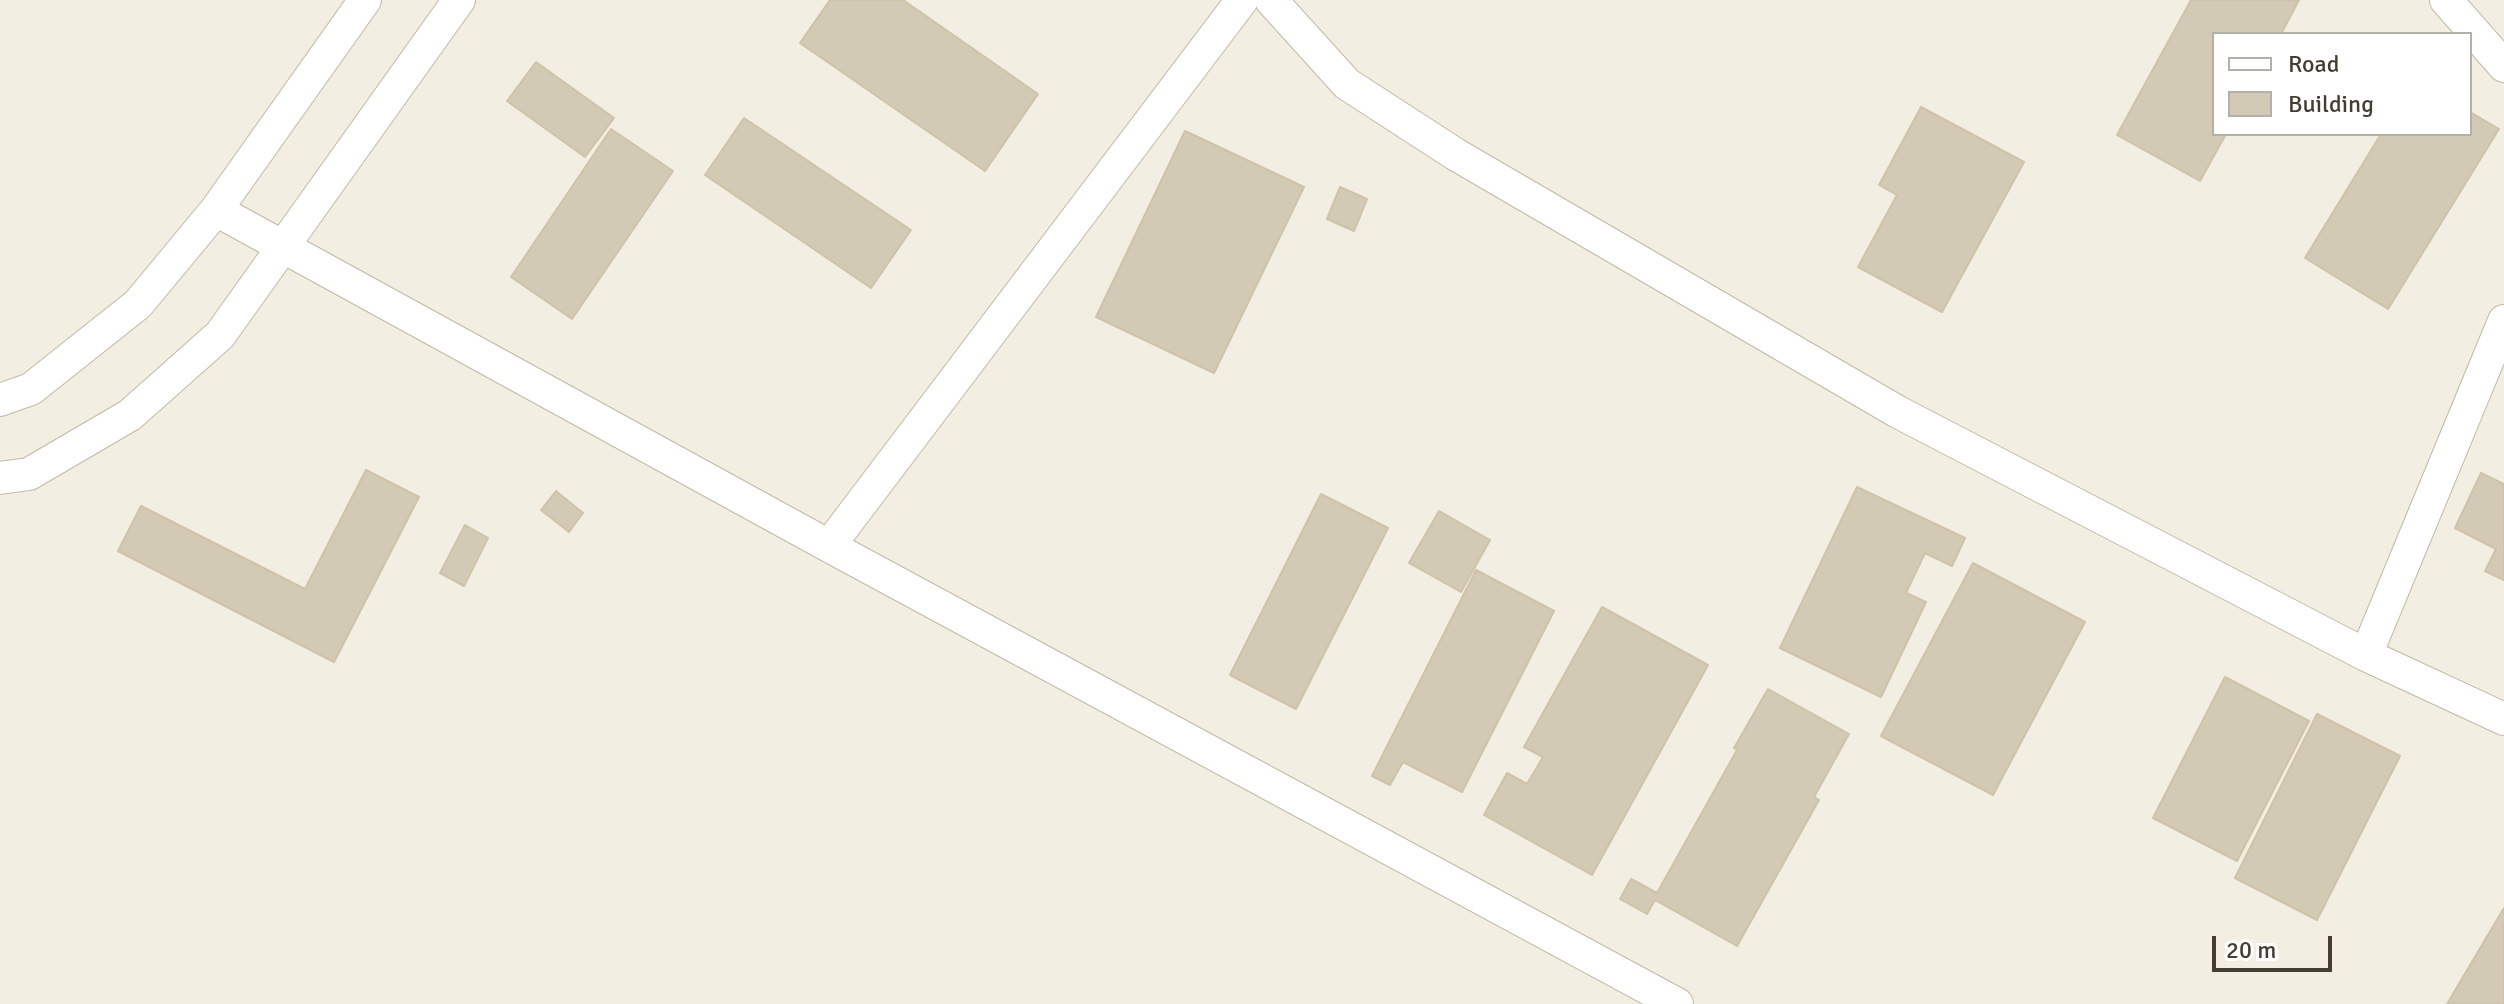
<!DOCTYPE html>
<html>
<head>
<meta charset="utf-8">
<style>
  body { margin:0 }
  #map { position:relative; width:2504px; height:1004px; overflow:hidden; background:#f2eee1; font-family:Signika,sans-serif }
  canvas { display:block }
  .legend { position:absolute; left:2212px; top:32px; width:260px; height:104px; box-sizing:border-box; background:#fff; border:2px solid #b4b1ad; margin:0; padding:10px 14px; list-style:none; font-size:24px; color:#433d32 }
  .legend li { display:flex; align-items:center; gap:16px; height:40px }
  .legend b { width:40px; border:2px solid #b4b1ad }
  .scale { position:absolute; left:2212px; top:936px; width:120px; height:36px; box-sizing:border-box; border:4px solid #433d32; border-top:0; padding-left:10px; font-size:24px; line-height:28px; white-space:nowrap; color:#433d32; -webkit-text-stroke:6px #fff; paint-order:stroke }
</style>
</head>
<body>
<div id="map">
<canvas width="2504" height="1004"></canvas>
<ul class="legend">
<li><b style="height:10px;background:#fff"></b>Road</li>
<li><b style="height:22px;background:#d3cab6"></b>Building</li>
</ul>
<div class="scale">20 m</div>
</div>
<script>
const c = document.querySelector('canvas').getContext('2d');
c.lineJoin = 'round';
function fill(path, color) { c.fillStyle = color; c.fill(path, 'evenodd'); }
function strokePath(path, color, width, dash) { c.strokeStyle = color; c.lineWidth = width; c.lineCap = dash ? 'butt' : 'round'; c.setLineDash(dash || []); c.stroke(path); }
const building = new Path2D(`
  M830 0H903L1038 94 985 171 800 43Z
  M2191 0H2299L2281 34H2214V134H2226L2200 181 2117 135Z
  M536 62 614 118 585 157 507 101Z
  M1921 107 2024 162 1942 312 1858 267 1897 195 1879 185Z
  M2470 112 2499 129 2388 309 2305 258 2381 134H2470Z
  M744 118 911 230 871 288 705 175Z
  M611 129 673 171 572 319 511 277Z
  M1185 131 1304 187 1214 373 1096 317Z
  M1340 187 1367 199 1354 231 1327 219Z
  M366 470 419 497 334 662 118 551 141 506 305 589Z
  M2481 473 2504 484V580L2485 571 2496 549 2455 528Z
  M1857 487 1965 538 1952 566 1925 553 1906 593 1926 602 1881 697 1780 648Z
  M556 491 583 513 569 532 541 510Z
  M1321 494 1388 528 1296 709 1230 675Z
  M1439 511 1490 540 1461 592 1409 563Z
  M465 525 488 538 464 586 440 573Z
  M1973 563 2085 622 1993 795 1881 736Z
  M1476 570 1554 611 1462 792 1403 762 1390 785 1372 776Z
  M1602 607 1708 665 1592 875 1484 815 1507 773 1527 784 1543 757 1524 747Z
  M2225 677 2309 721 2237 861 2153 818Z
  M1768 689 1849 734 1814 797 1819 800 1737 946 1655 900 1647 914 1620 899 1631 879 1657 893 1737 750 1734 748Z
  M2317 714 2400 756 2317 920 2235 878Z
  M2504 908V1004H2447Z`);
const street = new Path2D(`
  M1271 0 1347 84 1455 154 1898 412 2366 655 2504 719
  M2446 0 2504 66
  M216 210 829 546 1677 1004
  M0 400 31 389 138 304 216 210 365 0
  M0 478 29 474 130 415 220 335 459 0
  M829 546 1242 0
  M2366 655 2504 321`);
fill(building, '#d3cab6');
strokePath(building, '#cfc2a9', 2);
strokePath(street, '#c0b9a6', 34);
strokePath(street, '#fff', 32);
</script>
</body>
</html>
